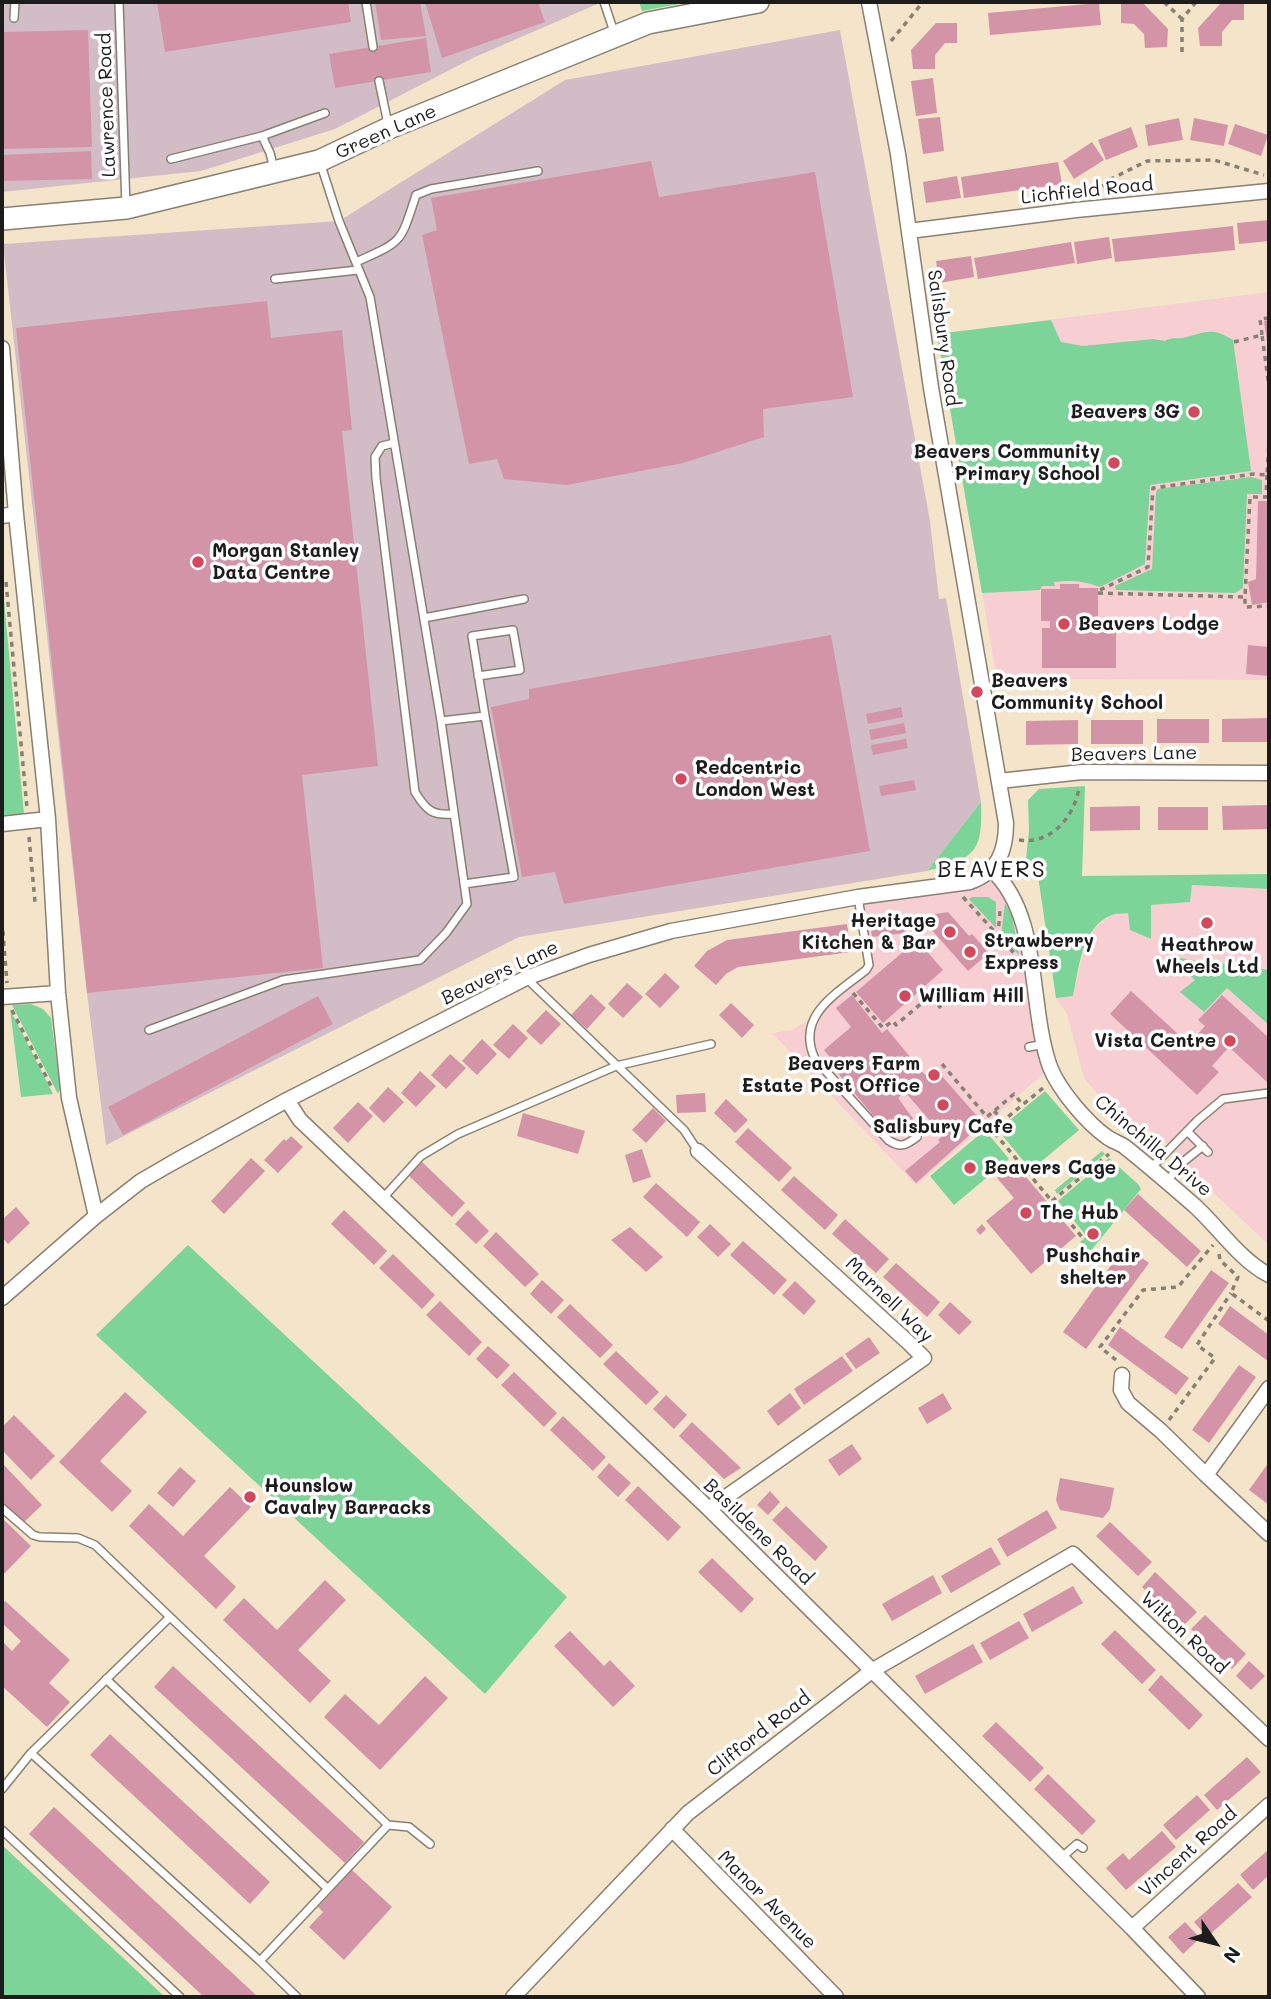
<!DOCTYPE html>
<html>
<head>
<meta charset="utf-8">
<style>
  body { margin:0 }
  #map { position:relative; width:1271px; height:1999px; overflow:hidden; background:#f4e4ca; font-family:Mali,sans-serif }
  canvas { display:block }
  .frame { position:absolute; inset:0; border:4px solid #1c1c1c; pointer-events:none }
  .north { position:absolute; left:1180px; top:1908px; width:70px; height:70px; -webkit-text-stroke:5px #fff; paint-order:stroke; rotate:125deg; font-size:19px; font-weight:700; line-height:28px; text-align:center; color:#1c1c1c }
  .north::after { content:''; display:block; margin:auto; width:24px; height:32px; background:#1c1c1c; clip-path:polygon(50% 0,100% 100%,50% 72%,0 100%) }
</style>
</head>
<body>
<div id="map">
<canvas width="1271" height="1999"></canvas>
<div class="frame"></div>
<div class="north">N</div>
</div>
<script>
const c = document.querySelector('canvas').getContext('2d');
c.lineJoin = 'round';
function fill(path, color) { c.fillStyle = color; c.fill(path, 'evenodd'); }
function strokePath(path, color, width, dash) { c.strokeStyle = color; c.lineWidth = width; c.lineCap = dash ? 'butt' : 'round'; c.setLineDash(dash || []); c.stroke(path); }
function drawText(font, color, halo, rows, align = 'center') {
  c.font = font + ' Mali,sans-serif'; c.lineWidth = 7; c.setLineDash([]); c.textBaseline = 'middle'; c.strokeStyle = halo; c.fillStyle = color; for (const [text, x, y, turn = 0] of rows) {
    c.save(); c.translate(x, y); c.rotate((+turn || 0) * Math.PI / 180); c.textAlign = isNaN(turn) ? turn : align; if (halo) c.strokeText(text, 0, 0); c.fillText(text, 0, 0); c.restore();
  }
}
const built = new Path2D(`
  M1269 292V680L997 679 937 334Z
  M987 874 1008 887 1051 1067 916 1185 772 1033 792 1030 814 1017 869 965 858 897Z
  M1192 885 1269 889V1245L1189 1170 1160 1136 1110 1109 1084 1078 1067 1014 1056 998 1073 996 1086 940 1097 926 1112 915 1129 913 1151 938V904L1190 902Z`);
const industrial = new Path2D(`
  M2 2H602L475 57 335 129 201 171 2 192Z
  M840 30 930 521 939 599 946 598 981 802 927 871 519 937 106 1145 87 993 3 244 339 221 565 80Z`);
const green = new Path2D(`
  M639 2H689L642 11Z
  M1051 320 1061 342 1083 346 1153 339 1165 341C1172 337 1175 339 1182 338 1206 333 1210 326 1233 340L1251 471 1150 485 1145 564 1100 587C1084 581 1071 580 1054 582L1055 586H1042L1040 590 982 593 937 334Z
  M1251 477 1262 480V494H1247L1243 588 1235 593 1116 590 1115 586 1152 569 1156 492 1158 489Z
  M2 578 24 815 5 821 2 804Z
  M1085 786 1082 876 1269 874V889L1192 885 1190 902 1151 905V939L1130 930 1128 913C1124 914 1116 913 1112 915 1081 927 1079 969 1073 996L1056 998 1038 876 1026 859 1029 830 1028 800 1039 789Z
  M981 802C983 853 975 858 927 871Z
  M972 897H988L996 902V928L969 899Z
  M1005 903 1012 916 1019 955 1001 936Z
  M1179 958 1269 970V1025L1227 988 1204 1012 1180 992 1195 980 1181 967Z
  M31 1004 43 1009 51 1018 60 1088 58 1094 12 1005Z
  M10 1009 53 1094 21 1097Z
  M1045 1091 1079 1130 1031 1170 998 1130Z
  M985 1130 1009 1159 954 1205 930 1176Z
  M1102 1151 1105 1154 1057 1194 1055 1190Z
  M1109 1158 1138 1184 1141 1189 1089 1253 1080 1242 1087 1236 1093 1239 1098 1235 1091 1228 1084 1233 1058 1201Z
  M188 1245 567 1597 485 1694 96 1335Z
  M2 1845 165 1997H2Z`);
const building = new Path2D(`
  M157 2H348L351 22 165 52Z
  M375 2H420L426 36 381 40Z
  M425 2H538L545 22 442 58Z
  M1121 2H1142L1168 29 1167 47 1145 48 1144 34 1134 24 1121 23Z
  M1222 2H1244V20H1232L1222 32V46H1200L1198 28Z
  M1099 3 1101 25 990 35 988 13Z
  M936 23H957V43H945L935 55V69H913L911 50Z
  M88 30 92 147 2 149V32Z
  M426 38 431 72 335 88 329 54Z
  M933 78 937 113 916 116 911 81Z
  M940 117 944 151 923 154 918 119Z
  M1179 118 1183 140 1148 146 1145 125Z
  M1194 118 1228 125 1224 146 1190 140Z
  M1235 124 1268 135 1261 156 1228 144Z
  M1131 127 1138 147 1106 160 1098 140Z
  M1092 142 1104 160 1074 179 1063 161Z
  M91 151 92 179 2 181V155Z
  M651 161 659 197 815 172 853 397 763 409 764 437 683 463 567 485 504 479 497 459 469 464 422 235 437 230 431 198Z
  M1058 162 1062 184 964 198 961 177Z
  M957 176 961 198 926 203 923 182Z
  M1269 220V241L1239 244 1237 223Z
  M1233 226 1235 250 1115 262 1112 239Z
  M1109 237 1112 258 1077 264 1074 242Z
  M1071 242 1075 263 978 279 974 258Z
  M971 256 974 277 939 283 936 261Z
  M267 301 271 338 342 330 352 430 342 431 378 766 302 775 323 968 87 993 16 328Z
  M1269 320V349H1268L1264 321Z
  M1258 501H1269V602L1252 605 1248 582 1256 579Z
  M1060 584H1079V588H1098V620H1078V628H1116V668H1042V628H1050V621H1041V589H1060Z
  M831 635 870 851 564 904 555 872 522 877 491 707 529 699V689Z
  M1248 645 1269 647V676L1246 674Z
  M901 707 903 717 868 724 866 714Z
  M1269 718V742H1222V719Z
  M1157 719H1209V743H1157Z
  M1078 720V744L1026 745V721Z
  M1091 720H1143V744H1091Z
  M904 723 906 733 871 740 869 730Z
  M906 739 908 748 873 755 871 745Z
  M914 780 916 790 881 796 879 786Z
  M1269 805V829L1223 830 1222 806Z
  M1140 806V830L1090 831V807Z
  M1158 807H1208V830H1158Z
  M948 912 969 936 972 934 989 953 968 971 930 928 929 915Z
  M903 918 905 933 872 937 870 922Z
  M847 924 851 952 738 967 726 974 716 985 694 966 707 951 727 940Z
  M917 940 943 970 883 1023 856 992Z
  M665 973 680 987 660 1008 645 994Z
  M627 983 643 997 623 1018 608 1004Z
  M1131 991 1189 1044 1205 1026 1198 1020 1222 995 1269 1038V1084L1229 1047 1212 1066 1219 1072 1197 1095 1110 1014Z
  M591 994 606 1008 587 1029 571 1015Z
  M852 995 882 1033 887 1029 925 1075 934 1067 983 1123 916 1183 905 1171 940 1142 938 1140 943 1136 905 1092 898 1098 914 1120 899 1133 881 1125 837 1072 840 1069 824 1050 851 1027 836 1008Z
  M318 996 333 1024 123 1135 108 1107Z
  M731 1003 754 1025 742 1038 719 1015Z
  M546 1010 561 1024 541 1045 526 1031Z
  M513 1024 528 1038 509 1059 493 1045Z
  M482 1039 497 1054 477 1075 462 1061Z
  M450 1054 466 1068 446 1089 431 1075Z
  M420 1071 436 1086 416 1107 401 1093Z
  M388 1087 404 1102 384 1123 369 1108Z
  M705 1093 706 1112 677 1113 676 1095Z
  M726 1099 748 1120 735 1133 714 1113Z
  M358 1102 373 1116 348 1143 333 1128Z
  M653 1108 666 1121 646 1143 632 1130Z
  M523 1113 585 1131 578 1154 517 1136Z
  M748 1128 792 1168 779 1182 735 1142Z
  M291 1136 303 1147 278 1173 264 1160 284 1139 286 1141Z
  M642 1149 651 1177 633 1183 625 1155Z
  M251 1158 265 1171 224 1214 211 1201Z
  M422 1162 465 1203 452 1217 409 1176Z
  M1015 1164 1076 1236 1031 1274 986 1221 1014 1198 997 1178Z
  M794 1176 838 1215 825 1230 781 1190Z
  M656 1183 700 1222 687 1237 643 1197Z
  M1138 1194 1201 1251 1187 1267 1124 1210Z
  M16 1207 30 1223 8 1244 2 1237V1220Z
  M344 1210 387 1251 374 1265 331 1224Z
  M468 1210 489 1231 476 1244 455 1224Z
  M845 1219 889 1259 876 1273 832 1234Z
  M710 1224 731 1244 718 1257 697 1237Z
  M982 1224 986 1229 980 1235 976 1230Z
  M630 1227 663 1257 646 1272 611 1240Z
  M1091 1227 1098 1235 1093 1240 1086 1232Z
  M496 1232 539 1274 525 1287 483 1246Z
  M743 1241 787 1280 774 1295 730 1255Z
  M1125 1246 1149 1263 1086 1349 1063 1332Z
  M393 1254 435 1295 422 1309 379 1268Z
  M896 1263 940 1302 927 1317 883 1277Z
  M1211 1270 1229 1283 1182 1349 1164 1337Z
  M542 1280 564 1300 551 1314 530 1294Z
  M795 1281 816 1301 804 1315 782 1295Z
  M440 1301 482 1342 469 1356 426 1315Z
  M950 1302 972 1322 959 1335 938 1315Z
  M570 1304 613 1345 600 1358 557 1317Z
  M1230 1306 1269 1335V1362L1218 1324Z
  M1120 1327 1189 1378 1176 1395 1108 1345Z
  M869 1337 880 1353 856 1369 845 1354Z
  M488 1346 510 1365 497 1379 476 1359Z
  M616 1351 659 1392 646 1405 603 1364Z
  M842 1356 853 1371 804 1405 794 1389Z
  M1239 1365 1256 1377 1209 1443 1192 1430Z
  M514 1372 557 1413 544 1427 501 1385Z
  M125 1392 147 1412 100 1461 132 1491 112 1512 59 1462Z
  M790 1393 801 1408 778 1426 767 1411Z
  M943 1393 952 1409 927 1424 918 1408Z
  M666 1395 687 1415 674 1429 653 1409Z
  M14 1415 55 1456 31 1480 2 1450V1427Z
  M563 1416 606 1457 593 1471 550 1430Z
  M692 1422 741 1468 724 1479 679 1436Z
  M852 1444 862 1459 839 1476 828 1460Z
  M1269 1462V1505L1249 1490Z
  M2 1463 42 1505 22 1524 2 1502Z
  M609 1463 631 1483 618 1497 597 1477Z
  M180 1467 196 1481 173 1507 157 1493Z
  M1060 1478 1114 1488 1110 1509 1103 1518 1060 1510 1056 1500Z
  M638 1486 681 1527 668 1541 625 1500Z
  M230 1487 251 1507 204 1556 236 1587 216 1609 129 1526 149 1504 183 1536Z
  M770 1491 780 1502 768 1515 757 1505Z
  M786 1506 828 1547 815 1561 772 1520Z
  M1047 1510 1057 1528 1007 1557 997 1539Z
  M2 1518 31 1546 2 1576Z
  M1110 1522 1152 1562 1138 1576 1096 1536Z
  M991 1547 1001 1564 951 1593 941 1576Z
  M712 1558 754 1599 741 1613 698 1572Z
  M1155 1572 1197 1612 1183 1626 1142 1587Z
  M933 1575 942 1593 892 1621 882 1604Z
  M325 1580 346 1600 298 1650 331 1681 310 1703 223 1620 244 1598 277 1630Z
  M1073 1586 1083 1603 1032 1632 1023 1614Z
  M5 1601 70 1660 49 1683 70 1702 47 1727 2 1686V1641L12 1651 21 1641 2 1623V1616L4 1613 2 1611V1604Z
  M1205 1615 1246 1654 1232 1669 1191 1629Z
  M1019 1621 1029 1638 990 1660 980 1643Z
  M1115 1630 1156 1670 1142 1684 1101 1644Z
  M570 1631 604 1666 610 1660 635 1686 613 1707 554 1646Z
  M973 1644 983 1662 925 1694 915 1676Z
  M1249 1661 1265 1676 1251 1690 1236 1676Z
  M173 1666 364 1842 345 1863 154 1687Z
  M1161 1675 1203 1715 1189 1730 1148 1690Z
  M425 1676 448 1698 380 1770 324 1717 345 1694 379 1725Z
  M996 1722 1044 1768 1030 1782 982 1736Z
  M110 1734 270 1882 250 1904 90 1755Z
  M1247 1757 1261 1772 1217 1810 1204 1795Z
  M1048 1774 1096 1821 1082 1835 1034 1789Z
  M1197 1795 1210 1810 1176 1840 1163 1825Z
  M54 1807 258 1997H204L29 1834Z
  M1162 1831 1176 1847 1126 1890 1106 1868 1123 1853 1129 1860Z
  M1269 1849V1875L1253 1890 1240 1875Z
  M352 1870 392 1907 344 1960 309 1927 323 1912 318 1907Z
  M1238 1883 1252 1897 1207 1937 1194 1922Z
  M1185 1922 1200 1938 1183 1954 1168 1937Z`);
const path = new Path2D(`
  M1164 2 1182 19
  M891 41 923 2
  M1182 52V19L1196 2
  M1095 193 1109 180 1147 161 1214 160 1264 175
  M1262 335 1260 319 1269 318
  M1234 342 1262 335 1269 387
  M1267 475 1266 497H1250L1245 597V607L1269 606
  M6 582 27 808
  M1100 590 1148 567 1153 488 1254 474 1267 475 1269 442
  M1098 593 1245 597
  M29 837 35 902
  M1019 840C1051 845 1074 817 1079 788
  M963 897 1014 953
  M2 921 7 983
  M998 936 1000 910
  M853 993 883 1028 893 1021 896 1025 930 996 941 1008
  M12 1010 52 1088
  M942 1064 987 1117 1014 1094 1023 1105
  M1043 1088 992 1130 1082 1237 1087 1233
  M994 1111 1004 1121
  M1052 1201 1109 1154
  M1219 1254 1220 1260 1238 1277 1231 1293 1269 1321
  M1116 1360 1100 1347 1143 1290 1178 1287 1213 1245
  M1169 1420 1215 1358 1197 1345 1231 1293`);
const lane = new Path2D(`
  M119 2 126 207
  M366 2 373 47
  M604 2 615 35
  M14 18 15 2
  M379 81 388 124
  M262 136 325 113
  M171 159 262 136 270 153 274 169
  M356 262C403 241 400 244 416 195L431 189 538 171
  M275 279 358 270
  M394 443 382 446 375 457 376 478 415 792C426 810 432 816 454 814
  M424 618 524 599
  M441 721 485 716 472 636 513 630 520 670 478 676
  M464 884 514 877 485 716
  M858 897 869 965 866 970C836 994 795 1016 815 1059L888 1140C900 1148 905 1146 917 1137
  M526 978 684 1130 698 1151
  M149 1030 283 980 420 960 446 933 467 904 441 721 370 297 339 221 320 162
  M1029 1047 1044 1044
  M1187 1131 1208 1152
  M1151 1168 1198 1120 1223 1099 1269 1093
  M1167 1181 1183 1162 1203 1146
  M383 1198 421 1156 458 1134 616 1066 711 1044
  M2 1508 33 1535 40 1537 78 1538 95 1545 170 1617
  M106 1679 328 1889
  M31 1753 170 1617 388 1825 260 1961
  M2 1789 31 1753 260 1961 297 1997
  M388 1825 409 1827 430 1844
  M2 1830 180 1997
  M1061 1858 1077 1844 1083 1848`);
const street = new Path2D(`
  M909 231 1076 210 1269 191
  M2 348 16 514 48 819 58 993 69 1098 96 1216
  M2 516 16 514
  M999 781 1082 772 1269 773
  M2 824 48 819
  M992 870C1042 917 1028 1005 1050 1067 1059 1090 1087 1123 1107 1137 1112 1141 1120 1143 1125 1147 1149 1166 1172 1186 1195 1206 1219 1228 1240 1260 1269 1275
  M2 997 58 993
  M287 1100 300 1120 709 1509 1132 1928 1198 1997
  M698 1151 909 1343 924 1358 709 1509
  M2 1298 96 1216 141 1181 172 1163 287 1100 526 978 589 955 671 931 858 897 970 882C998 872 1006 851 1006 823L931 388 898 154 869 2
  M1122 1375 1121 1390 1128 1403 1161 1431 1206 1475
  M1269 1388 1206 1475 1269 1534
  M672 1829 836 1997
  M1132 1928 1269 1805
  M513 1997 688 1813 873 1670 1073 1554 1269 1739`);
const secondary = new Path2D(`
  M2 219 126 208 319 161 389 128 648 23 758 2`);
const markers = [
  [1194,412,7,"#d1495b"],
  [1114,463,7,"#d1495b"],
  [198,562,7,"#d1495b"],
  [1064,624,7,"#d1495b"],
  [977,692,7,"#d1495b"],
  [681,779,7,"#d1495b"],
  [1207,923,7,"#d1495b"],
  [950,932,7,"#d1495b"],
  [970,952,7,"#d1495b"],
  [905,996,7,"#d1495b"],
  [1230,1041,7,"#d1495b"],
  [934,1075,7,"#d1495b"],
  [943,1105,7,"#d1495b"],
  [970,1168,7,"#d1495b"],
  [1026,1213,7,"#d1495b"],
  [1093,1234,7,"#d1495b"],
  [250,1497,7,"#d1495b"]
];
const streetNames = [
  ["Lawrence Road",107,105,-92],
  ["Green Lane",386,132,-24],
  ["Lichfield Road",1087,191,-6],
  ["Salisbury Road",943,338,82],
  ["Beavers Lane",1134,754,-1],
  ["Beavers Lane",500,973,-25],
  ["Chinchilla Drive",1153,1146,40],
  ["Marnell Way",889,1300,44],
  ["Basildene Road",758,1532,44],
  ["Wilton Road",1184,1633,43],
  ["Clifford Road",759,1734,-38],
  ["Vincent Road",1188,1852,-42],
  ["Manor Avenue",767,1900,45]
];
const poiNames = [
  ["Beavers 3G",1180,412,"right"],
  ["Beavers Community",1100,452,"right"],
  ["Primary School",1100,474,"right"],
  ["Morgan Stanley",212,551],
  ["Data Centre",212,573],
  ["Beavers Lodge",1078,624],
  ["Beavers",991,681],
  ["Community School",991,703],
  ["Redcentric",695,768],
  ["London West",695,790],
  ["Heritage",936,921,"right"],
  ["Kitchen & Bar",936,943,"right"],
  ["Strawberry",984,941],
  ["Express",984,963],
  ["Heathrow",1207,945,"center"],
  ["Wheels Ltd",1207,967,"center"],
  ["William Hill",919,996],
  ["Vista Centre",1216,1041,"right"],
  ["Beavers Farm",920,1064,"right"],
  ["Estate Post Office",920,1086,"right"],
  ["Salisbury Cafe",943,1127,"center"],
  ["Beavers Cage",984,1168],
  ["The Hub",1040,1213],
  ["Pushchair",1093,1256,"center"],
  ["shelter",1093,1278,"center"],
  ["Hounslow",264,1486],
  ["Cavalry Barracks",264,1508]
];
const quarterNames = [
  ["BEAVERS",992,870]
];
fill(built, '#f7cfd2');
fill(industrial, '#d2bdc6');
fill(green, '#7dd498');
fill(building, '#d394a8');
strokePath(lane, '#888073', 10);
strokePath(street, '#888073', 17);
strokePath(secondary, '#888073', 24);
strokePath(path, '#888073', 3.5, [5, 5]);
strokePath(lane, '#fff', 7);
strokePath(street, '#fff', 14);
strokePath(secondary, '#fff', 21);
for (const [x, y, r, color] of markers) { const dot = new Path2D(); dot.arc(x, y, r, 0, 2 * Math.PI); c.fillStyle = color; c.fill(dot); strokePath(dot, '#fff', 2.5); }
drawText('19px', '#1c1c1c', '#fff', streetNames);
drawText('bold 19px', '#1c1c1c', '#fff', poiNames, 'left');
c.letterSpacing = '2px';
drawText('23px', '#1c1c1c', '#fff', quarterNames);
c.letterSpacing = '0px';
</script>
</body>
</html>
